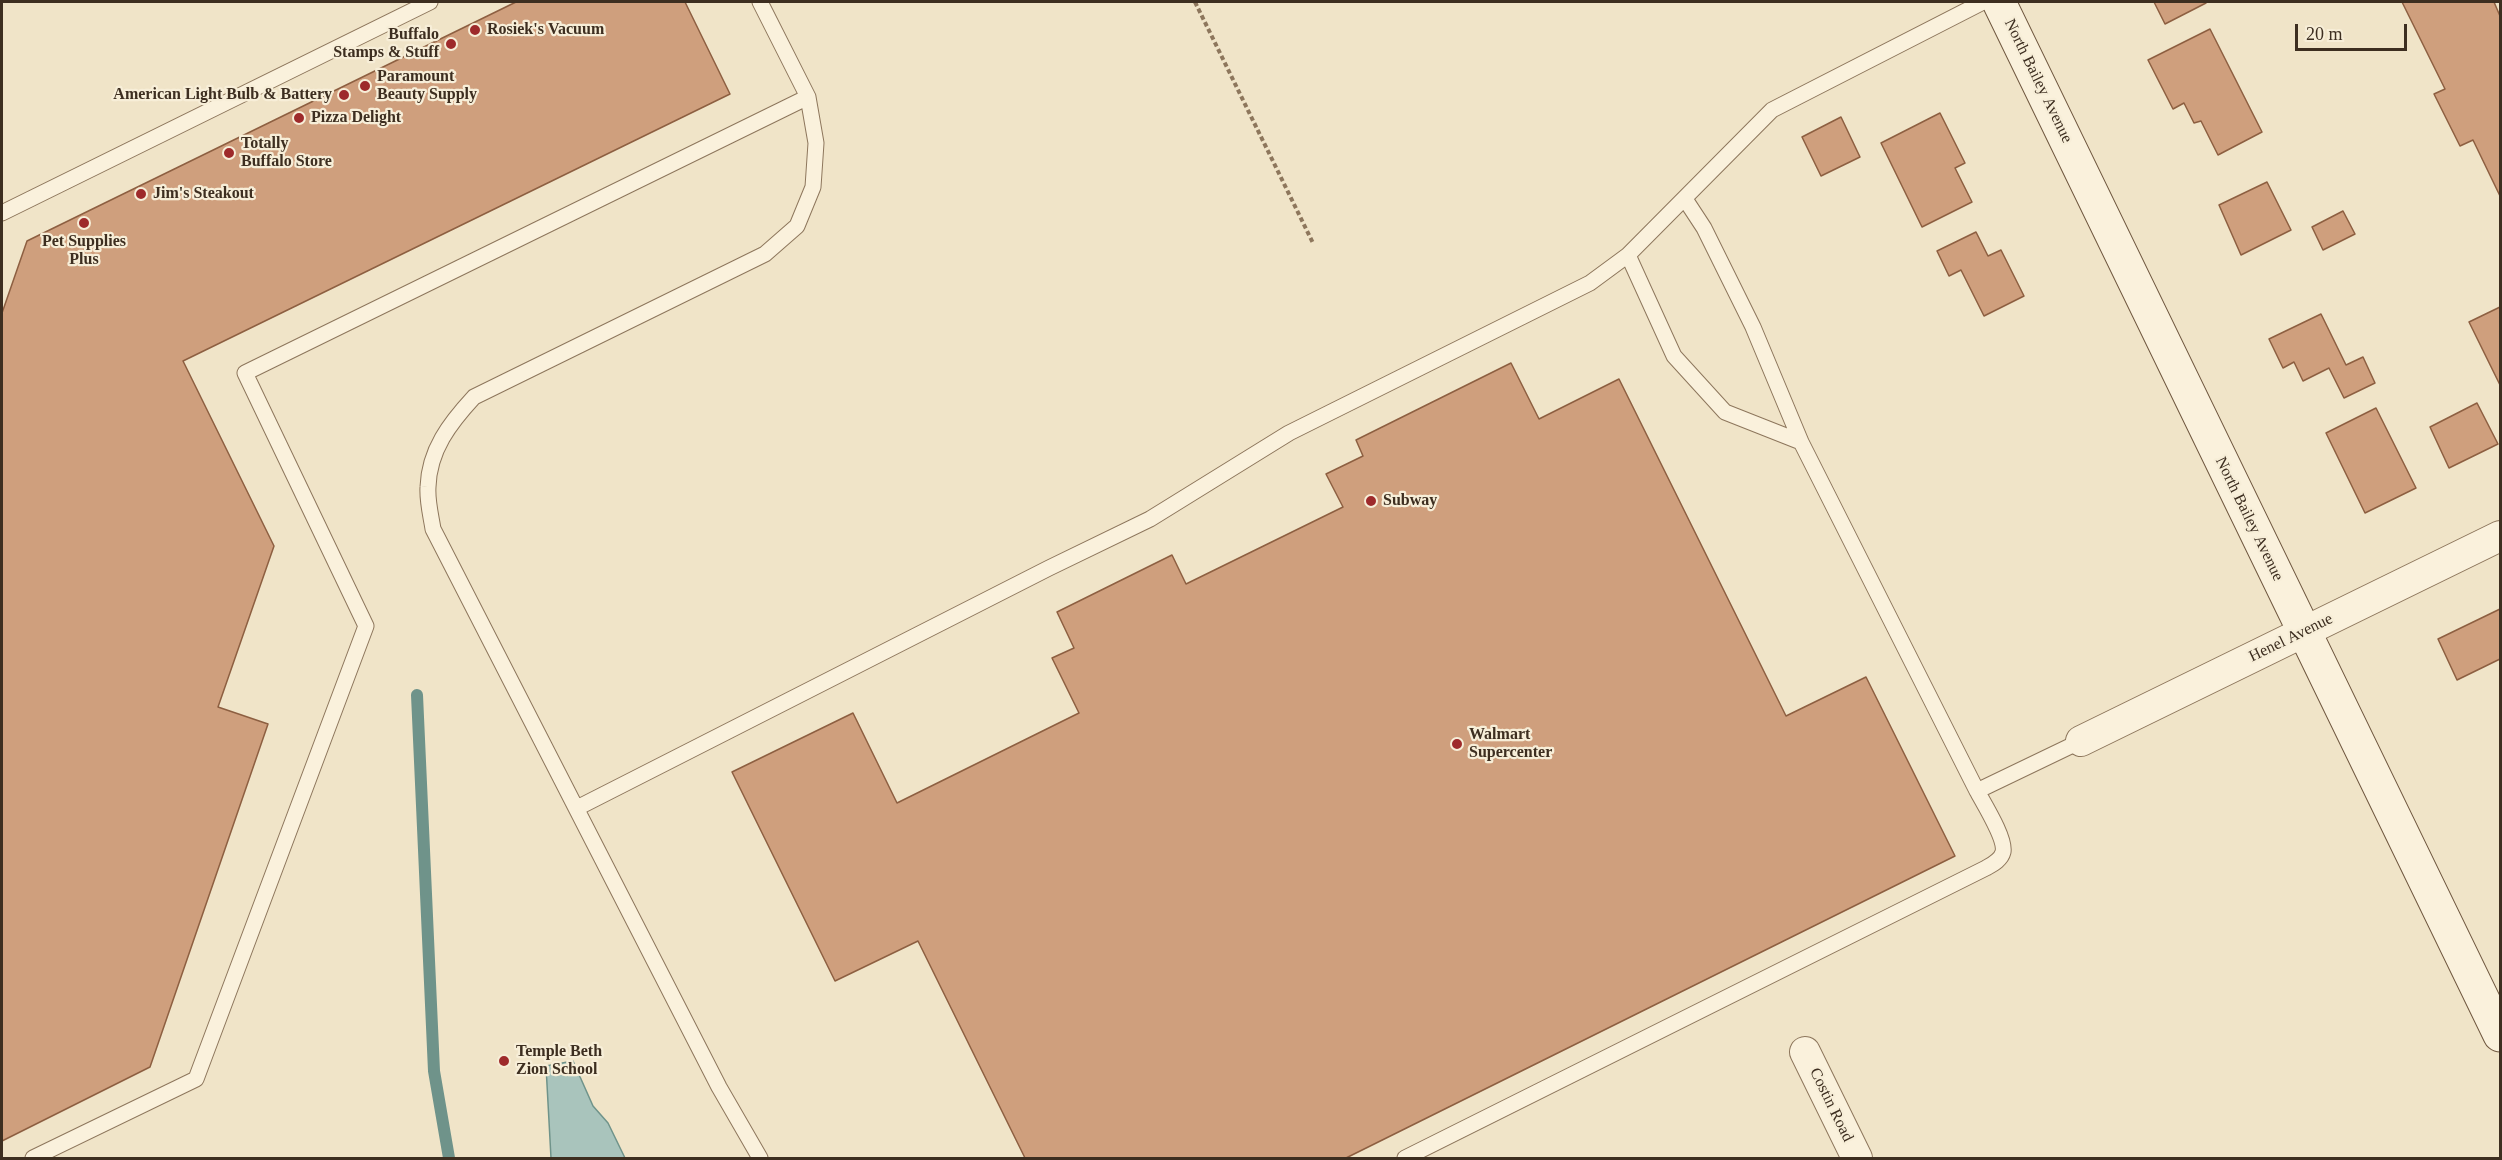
<!DOCTYPE html>
<html>
<head>
<meta charset="utf-8">
<style>
  body { margin:0 }
  #map { position:relative; width:2502px; height:1160px; overflow:hidden; background:#f0e4c8; font-family:"Times New Roman",serif }
  canvas { display:block }
  .frame { position:absolute; inset:0; border:3px solid #3d2e20; pointer-events:none }
  .scale { position:absolute; left:2295px; top:24px; width:112px; height:27px; box-sizing:border-box; border:3px solid #3d2e20; border-top:0; padding-left:8px; font-size:18px; line-height:21px; white-space:nowrap; color:#3d2e20; -webkit-text-stroke:4px #f7eed8; paint-order:stroke }
</style>
</head>
<body>
<div id="map">
<canvas width="2502" height="1160"></canvas>
<div class="frame"></div>
<div class="scale">20 m</div>
</div>
<script>
const c = document.querySelector('canvas').getContext('2d');
c.lineJoin = 'round';
function fill(path, color) { c.fillStyle = color; c.fill(path, 'evenodd'); }
function strokePath(path, color, width, dash) { c.strokeStyle = color; c.lineWidth = width; c.lineCap = dash ? 'butt' : 'round'; c.setLineDash(dash || []); c.stroke(path); }
function drawText(font, color, halo, rows, align = 'center') {
  c.font = font + ' "Times New Roman",serif'; c.lineWidth = 4.5; c.setLineDash([]); c.textBaseline = 'middle'; c.strokeStyle = halo; c.fillStyle = color; for (const [text, x, y, turn = 0] of rows) {
    c.save(); c.translate(x, y); c.rotate((+turn || 0) * Math.PI / 180); c.textAlign = isNaN(turn) ? turn : align; if (halo) c.strokeText(text, 0, 0); c.fillText(text, 0, 0); c.restore();
  }
}
const water = new Path2D(`
  M573 1061 593 1106 608 1123 625 1158H551L546 1066Z`);
const stream = new Path2D(`
  M417 695 434 1071 449 1158`);
const building = new Path2D(`
  M516 2H685L730 94 183 361 274 546 218 707 268 724 150 1067 2 1141V313L27 241Z
  M2154 2H2205L2206 3 2165 24Z
  M2402 2H2494L2500 16V196L2473 140 2460 146 2434 94 2445 89Z
  M2210 29 2262 132 2218 155 2201 121 2194 123 2184 103 2173 109 2148 60Z
  M1940 113 1965 163 1955 168 1972 202 1922 227 1881 143Z
  M1841 117 1860 157 1821 176 1802 137Z
  M2267 182 2291 230 2241 255 2219 205Z
  M2343 211 2355 234 2323 250 2312 227Z
  M1976 232 1988 256 2001 250 2024 296 1984 316 1961 270 1949 276 1937 251Z
  M2500 307V385L2469 322Z
  M2321 314 2346 365 2363 357 2375 383 2344 398 2329 368 2303 381 2294 362 2283 368 2269 339Z
  M1511 363 1539 419 1619 379 1786 716 1866 677 1955 856 1346 1158H1025L918 941 835 981 732 772 853 713 897 803 1079 713 1052 658 1074 648 1057 612 1172 555 1186 584 1343 507 1326 474 1363 456 1356 440Z
  M2477 403 2498 444 2449 468 2430 427Z
  M2376 408 2416 488 2365 513 2326 433Z
  M2500 609V659L2457 680 2438 639Z`);
const path = new Path2D(`
  M1195 2 1313 243`);
const lane = new Path2D(`
  M760 2 808 97 816 143 813 187 797 226 765 254 474 397C450 423 429 450 428 487 427 501 431 516 433 529L719 1087 760 1158
  M2 213 430 2
  M1628 255 1674 356 1725 412 1801 442
  M1977 791 2081 741
  M577 808 1049 568 1150 519 1289 433 1590 283 1628 255 1772 110 1983 2
  M33 1158 196 1079 366 626 245 373 808 97
  M1405 1158 1986 868C1993 864 2001 860 2003 852 2006 839 1984 804 1977 791L1801 442 1753 327 1704 228 1685 199`);
const street = new Path2D(`
  M2081 741 2500 536
  M1805 1052 1857 1158`);
const secondary = new Path2D(`
  M1999 2 2500 1035`);
const markers = [
  [475,30,6,"#9e2a2b"],
  [451,44,6,"#9e2a2b"],
  [365,86,6,"#9e2a2b"],
  [344,95,6,"#9e2a2b"],
  [299,118,6,"#9e2a2b"],
  [229,153,6,"#9e2a2b"],
  [141,194,6,"#9e2a2b"],
  [84,223,6,"#9e2a2b"],
  [1371,501,6,"#9e2a2b"],
  [1457,744,6,"#9e2a2b"],
  [504,1061,6,"#9e2a2b"]
];
const poiNames = [
  ["Rosiek's Vacuum",487,30],
  ["Buffalo",439,35,"right"],
  ["Stamps & Stuff",439,53,"right"],
  ["Paramount",377,77],
  ["Beauty Supply",377,95],
  ["American Light Bulb & Battery",332,95,"right"],
  ["Pizza Delight",311,118],
  ["Totally",241,144],
  ["Buffalo Store",241,162],
  ["Jim's Steakout",153,194],
  ["Pet Supplies",84,242,"center"],
  ["Plus",84,260,"center"],
  ["Subway",1383,501],
  ["Walmart",1469,735],
  ["Supercenter",1469,753],
  ["Temple Beth",516,1052],
  ["Zion School",516,1070]
];
const streetNames = [
  ["North Bailey Avenue",2038,81,64],
  ["North Bailey Avenue",2249,519,64],
  ["Henel Avenue",2291,638,-26],
  ["Costin Road",1831,1105,64]
];
fill(water, '#a9c4bc');
strokePath(water, '#6f938a', 1.5);
strokePath(stream, '#6f938a', 12);
fill(building, '#cf9f7d');
strokePath(building, '#8d5f41', 1.5);
strokePath(lane, '#8d765c', 17);
strokePath(street, '#8d765c', 32);
strokePath(secondary, '#6f573f', 35);
strokePath(path, '#8d765c', 4, [4.5, 3]);
strokePath(lane, '#faf1dc', 15);
strokePath(street, '#faf1dc', 30);
strokePath(secondary, '#faf1dc', 33);
for (const [x, y, r, color] of markers) { const dot = new Path2D(); dot.arc(x, y, r, 0, 2 * Math.PI); c.fillStyle = color; c.fill(dot); strokePath(dot, '#f7eed8', 2); }
drawText('bold 16px', '#3d2e20', '#f7eed8', poiNames, 'left');
drawText('16px', '#3d2e20', '#f7eed8', streetNames);
</script>
</body>
</html>
